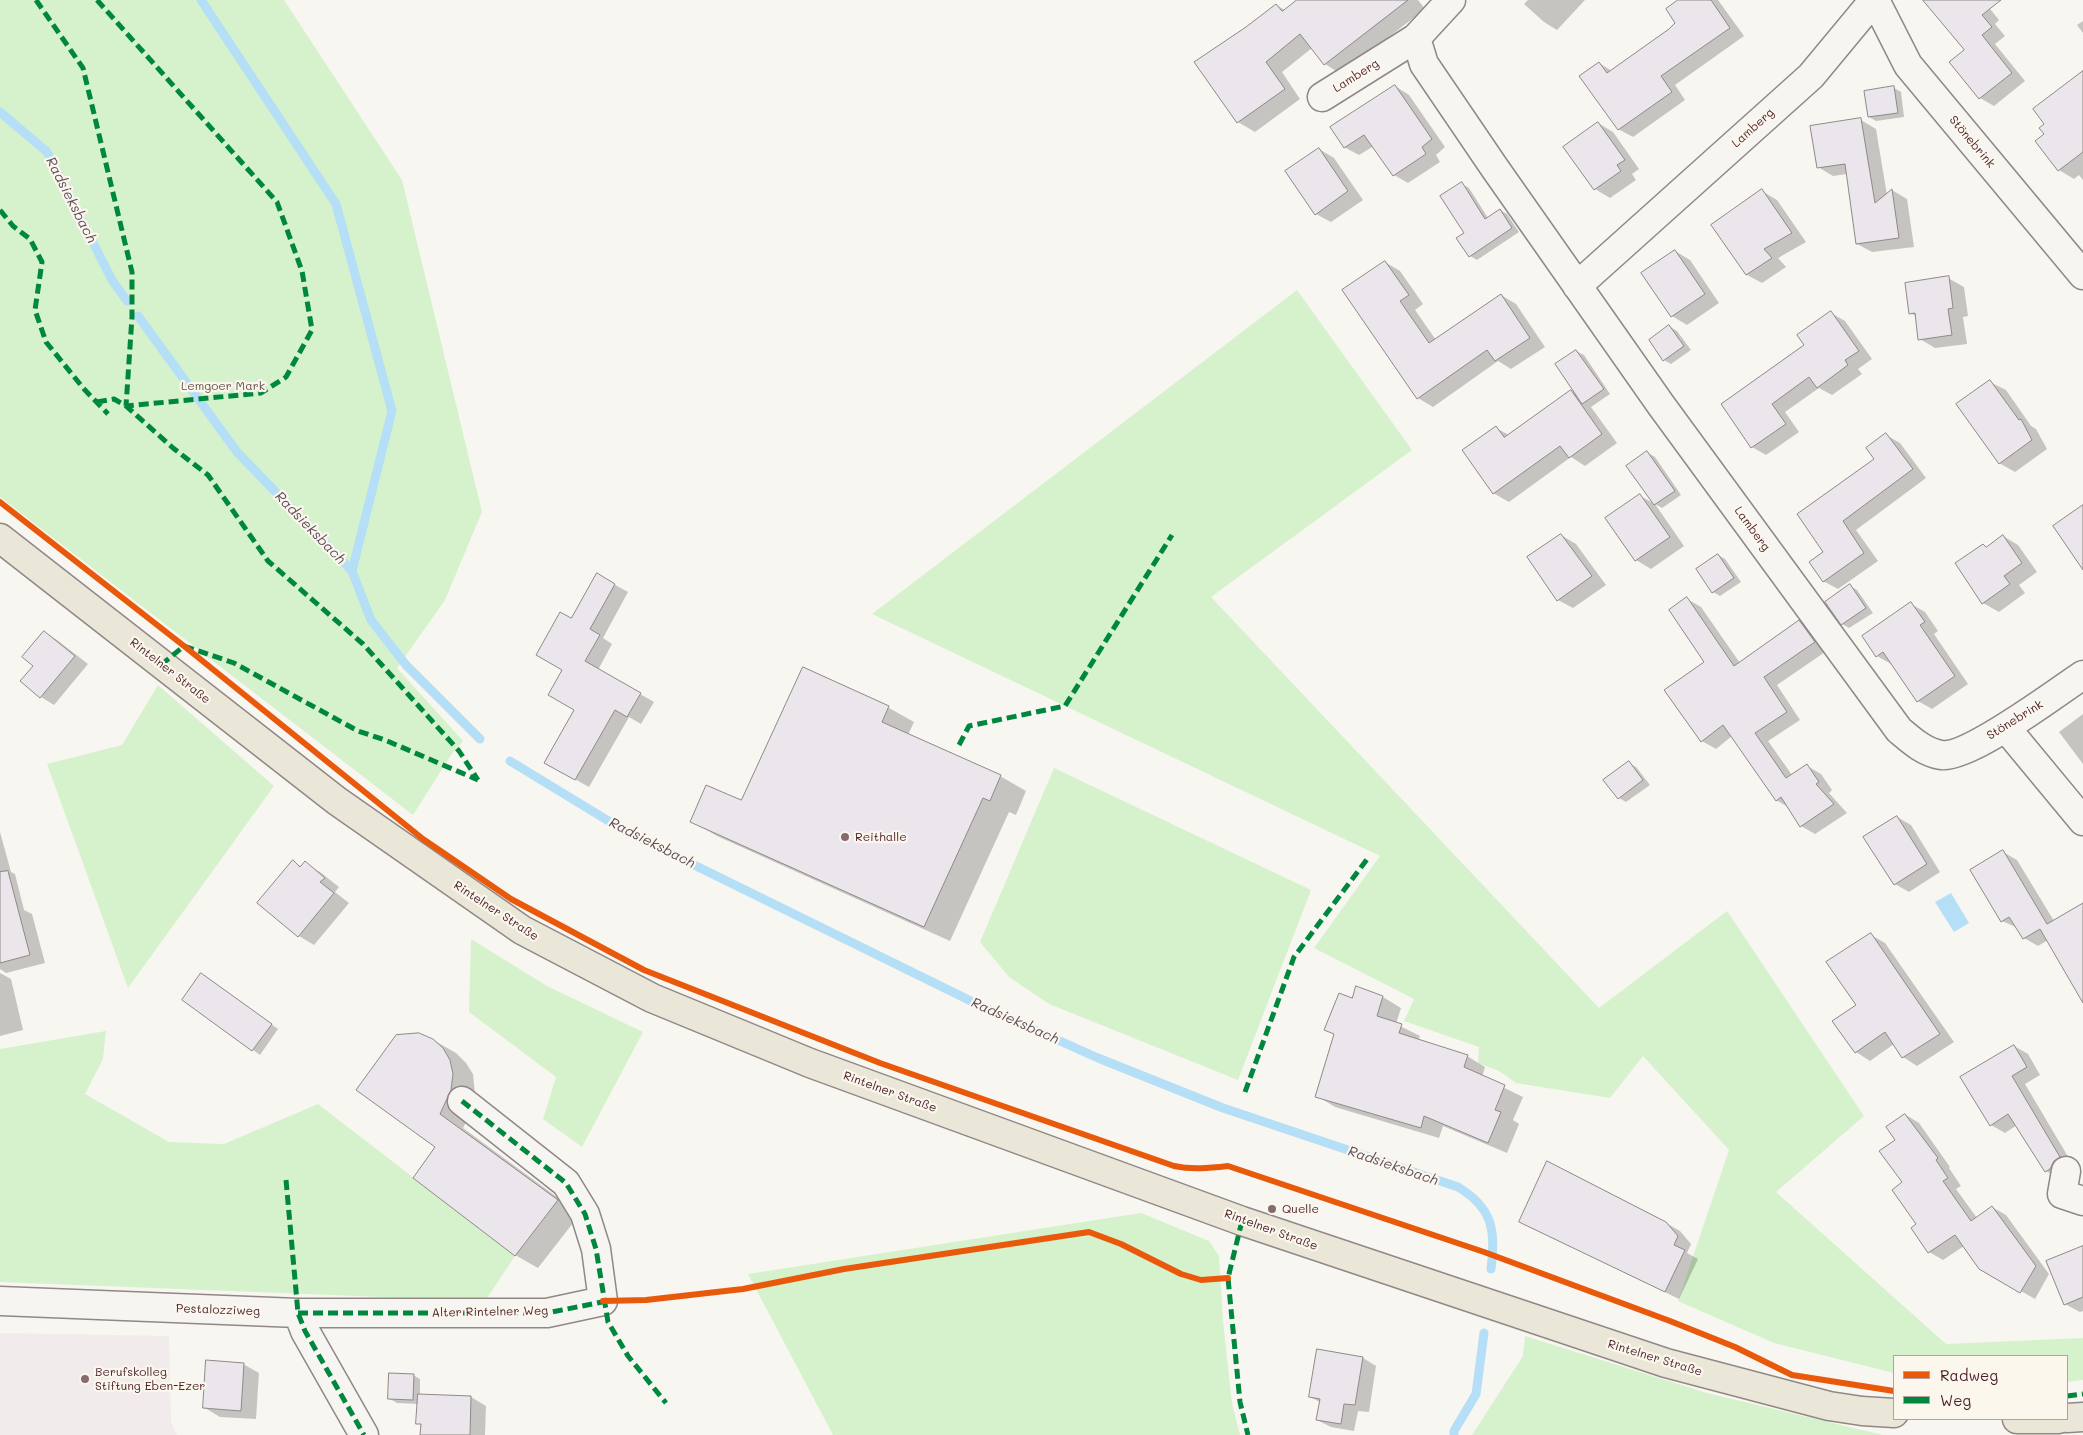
<!DOCTYPE html>
<html>
<head>
<meta charset="utf-8">
<style>
  body { margin:0 }
  #map { position:relative; width:2083px; height:1435px; overflow:hidden; background:#f8f6f0; font-family:Mali,sans-serif }
  canvas { display:block }
  .legend { position:absolute; left:1893px; top:1355px; width:175px; height:65px; box-sizing:border-box; background:#fbf7ec; border:1px solid #b4a19f; margin:0; padding:6px 9px; list-style:none; font-size:15px; color:#4a1f2b }
  .legend li { display:flex; align-items:center; gap:10px; height:25px }
  .legend b { width:25px; border:1px solid #b4a19f }
</style>
</head>
<body>
<div id="map">
<canvas width="2083" height="1435"></canvas>
<ul class="legend">
<li><b style="height:6px;background:#e8590c"></b>Radweg</li>
<li><b style="height:6px;background:#00873e"></b>Weg</li>
</ul>
</div>
<script>
const c = document.querySelector('canvas').getContext('2d');
c.lineJoin = 'round';
function fill(path, color) { c.fillStyle = color; c.fill(path, 'evenodd'); }
function strokePath(path, color, width, dash) { c.strokeStyle = color; c.lineWidth = width; c.lineCap = dash ? 'butt' : 'round'; c.setLineDash(dash || []); c.stroke(path); }
function drawText(font, color, halo, rows, align = 'center') {
  c.font = font + ' Mali,sans-serif'; c.lineWidth = 4.5; c.setLineDash([]); c.textBaseline = 'middle'; c.strokeStyle = halo; c.fillStyle = color; for (const [text, x, y, turn = 0] of rows) {
    c.save(); c.translate(x, y); c.rotate((+turn || 0) * Math.PI / 180); c.textAlign = isNaN(turn) ? turn : align; if (halo) c.strokeText(text, 0, 0); c.fillText(text, 0, 0); c.restore();
  }
}
const built = new Path2D(`
  M0 1333 169 1336 171 1422 177 1435H0Z`);
const green = new Path2D(`
  M0 0H284L402 180 482 512 445 600 397 668 463 741 451 755 413 815 0 497Z
  M1297 290 1412 450 1211 597 1599 1008 1727 911 1864 1116 1776 1192 1946 1344 2083 1338V1380L2067 1382V1356H1894V1373L1774 1343 1678 1301 1729 1150 1643 1056 1610 1098 1516 1083 1499 1071 1478 1063 1479 1047 1404 1021 1414 999 1314 948 1380 856 872 614Z
  M158 685 274 786 128 988 47 764 122 745Z
  M1054 768 1311 890 1238 1080 1049 1004 1009 977 980 942Z
  M471 939 547 986 643 1032 582 1147 543 1119 556 1077 469 1012Z
  M106 1031 103 1059 85 1094 169 1142 224 1144 318 1104 515 1256 485 1301 0 1282V1049Z
  M1141 1213 1209 1241 1219 1256 1223 1321 1232 1403 1240 1435H833L748 1274Z
  M1525 1336 1707 1393 1883 1435H1472L1523 1356Z`);
const water = new Path2D(`
  M1951 893 1969 923 1954 932 1935 902Z`);
const shadow = new Path2D(`
  M1299 0H1418L1425 9 1341 74 1325 64 1312 48 1282 72 1300 99 1255 132 1238 122 1247 28 1276 5 1285 10Z
  M1528 0H1585L1557 30 1544 22 1524 4Z
  M1680 0H1718L1744 36 1675 85 1685 100 1633 137 1618 129 1599 63 1612 71 1677 23Z
  M1925 0H1983L1999 20 1995 24 2005 36 1995 44 2025 81 1994 106 1980 98 1966 51Z
  M2083 21V33L2077 25Z
  M1395 86 1409 95 1445 147 1436 155 1440 162 1408 183 1394 175 1374 146 1359 155 1344 147Z
  M1894 88 1901 92 1904 117 1876 121 1869 117Z
  M2083 96V180L2079 175 2074 179 2059 170Z
  M1861 120 1876 129 1887 195 1892 190 1907 199 1914 247 1872 252 1857 244 1847 174 1833 176 1818 167Z
  M1598 123 1613 132 1639 169 1632 174 1636 180 1610 198 1595 189Z
  M1319 149 1334 158 1363 200 1331 222 1316 214Z
  M1462 184 1469 188 1488 218 1500 210 1507 214 1519 232 1477 260 1470 256 1465 233Z
  M1762 191 1777 200 1806 242 1778 258 1786 267 1762 283 1747 275 1713 225Z
  M1675 251 1690 260 1719 303 1687 325 1672 316Z
  M1385 262 1400 271 1423 304 1415 310 1436 340 1501 295 1516 304 1545 347 1511 369 1498 361 1433 407 1418 398Z
  M1948 278 1964 287 1968 316 1963 317 1967 344 1935 348 1920 339 1917 317 1911 313Z
  M1831 313 1845 321 1872 359 1858 369 1862 374 1832 395 1819 388 1785 412 1799 432 1766 455 1752 447 1722 404 1806 346Z
  M1669 326 1677 331 1691 350 1671 364 1664 360Z
  M1576 351 1584 355 1610 394 1591 407 1617 443 1585 466 1571 457 1509 502 1493 493 1496 428 1509 435 1571 391 1578 395Z
  M1990 382 2006 390 2031 426 2036 429 2047 449 2015 472 1999 463Z
  M1886 435 1900 443 1926 478 1856 530 1878 561 1838 589 1823 581 1825 552 1876 459Z
  M1648 453 1655 457 1681 495 1662 508 1655 504 1684 546 1651 569 1636 560 1640 496 1655 504Z
  M1561 535 1576 544 1606 585 1573 608 1558 600Z
  M2003 536 2018 545 2037 572 2019 585 2025 593 1999 612 1983 603V545L1987 547Z
  M1718 555 1725 559 1741 582 1720 596 1713 592Z
  M597 575 628 592 603 638 612 644 598 670 654 702 641 724 629 717 589 787 546 763 576 710 564 670 571 620Z
  M1850 586 1857 590 1873 613 1849 628 1842 624Z
  M1687 599 1701 607 1740 663 1799 621 1813 629 1828 650 1777 685 1800 720 1768 741 1792 775 1807 766 1821 774 1832 790 1829 793 1847 813 1815 834 1801 826 1788 807 1776 800 1732 736 1716 749 1702 741 1706 662Z
  M1911 604 1925 612 1938 631 1934 634 1968 684 1932 709 1918 701 1891 664 1877 656Z
  M44 632 57 640 88 664 54 705 41 697 22 681 35 666Z
  M803 669 889 708 914 722 908 735 1000 776 1026 791 1016 815 1009 812 950 941 717 836 691 821 741 802Z
  M2083 714V764L2059 732Z
  M1629 763 1636 767 1650 785 1626 802 1619 798Z
  M1897 817 1911 825 1940 872 1909 892 1895 884Z
  M0 832 11 872 15 874 24 910 32 914 45 963 6 973 0 969Z
  M2003 852 2017 860 2054 921 2083 911V1000L2048 940 2038 946 2024 938 2018 928 2002 921Z
  M293 862 302 867 305 863 320 872 339 887 335 892 349 903 314 945 299 936Z
  M1871 935 1885 943 1954 1042 1917 1066 1903 1057 1894 1044 1870 1061 1856 1052 1858 1005Z
  M0 973 11 979 23 1030 0 1036Z
  M202 974 278 1029 260 1055 184 1000Z
  M1383 997 1401 1008 1396 1024 1420 1036 1418 1041 1467 1056 1485 1067 1482 1077 1523 1097 1513 1120 1519 1124 1507 1153 1443 1126 1439 1138 1335 1107 1317 1096 1335 1034 1326 1029 1353 1000Z
  M433 1040 456 1053 466 1063 473 1074 475 1095 470 1115 463 1128 580 1214 538 1268 515 1255 437 1147Z
  M2014 1046 2028 1054 2040 1075 2025 1084 2073 1165 2060 1179 2046 1171 2017 1125 2005 1133 1991 1125Z
  M1906 1115 1919 1123 1950 1167 1949 1168 1961 1186 1956 1189 1977 1218 1992 1207 2006 1215 2049 1274 2035 1299 1980 1268 1964 1246 1943 1260 1929 1252 1913 1228 1918 1224 1904 1183 1896 1140Z
  M1520 1221 1666 1223 1680 1231 1691 1244 1687 1253 1698 1259 1679 1299Z
  M2083 1248V1311L2080 1312 2065 1304Z
  M1363 1358 1376 1366 1369 1412 1358 1411 1354 1431 1331 1427 1317 1420 1320 1402 1310 1397Z
  M243 1364 259 1373 256 1419 220 1417 205 1408Z
  M413 1375 420 1379V1395L471 1397 486 1406 485 1435H421L422 1425 418 1423 419 1404 397 1403 390 1399Z`);
const stream = new Path2D(`
  M201 0 336 204 392 411 352 571
  M0 112 47 152 112 280 127 301
  M138 316 237 452 352 571 371 620 406 665 480 739
  M510 761 625 831 977 1004 1098 1058 1223 1108 1458 1187C1493 1208 1496 1231 1491 1269
  M1454 1435V1431L1476 1394 1484 1333`);
const building = new Path2D(`
  M1297 0H1408L1324 65 1300 34 1266 62 1285 89 1237 123 1194 62 1246 27 1276 4 1282 11Z
  M1678 0H1711L1730 28 1661 76 1672 92 1618 130 1579 76 1599 62 1607 73 1669 29 1675 23 1666 9Z
  M1923 0H2001L1982 15 1992 27 1982 35 2012 73 1979 99 1949 62 1964 50Z
  M2083 71V152L2058 171 2035 141 2044 134 2039 128 2044 124 2033 109Z
  M1395 85 1432 139 1422 147 1426 154 1393 176 1364 135 1344 148 1330 127Z
  M1894 86 1898 113 1868 117 1864 91Z
  M1861 118 1875 203 1892 189 1899 238 1856 244 1845 164 1817 168 1810 126Z
  M1598 122 1625 160 1617 165 1621 171 1594 190 1563 147Z
  M1319 148 1348 191 1315 215 1285 171Z
  M1462 182 1485 219 1500 209 1512 228 1469 257 1456 238 1464 233 1440 196Z
  M1762 189 1792 233 1764 249 1772 258 1746 275 1711 225Z
  M1675 250 1705 294 1671 317 1641 273Z
  M1385 261 1409 295 1400 301 1429 343 1501 294 1530 338 1495 361 1487 350 1417 399 1342 290Z
  M1949 276 1953 308 1948 309 1952 335 1918 340 1915 313 1909 314 1905 283Z
  M1831 311 1859 351 1845 360 1848 365 1817 388 1809 377 1772 404 1786 424 1751 448 1721 404 1804 345 1797 335Z
  M1669 325 1684 346 1663 361 1649 340Z
  M1576 350 1604 389 1582 404 1555 364Z
  M1990 380 2019 420 2021 419 2032 440 1999 464 1956 404Z
  M1571 390 1602 434 1569 458 1560 446 1493 494 1462 450 1496 426 1504 437Z
  M1886 433 1913 469 1843 521 1864 553 1823 582 1809 562 1823 552 1797 514 1874 459 1866 448Z
  M1647 451 1675 491 1654 505 1626 466Z
  M1640 494 1670 537 1635 561 1605 518Z
  M2083 505V570L2053 526Z
  M1561 534 1592 576 1557 601 1527 557Z
  M2003 535 2022 563 2004 576 2010 584 1982 604 1955 563 1983 544 1986 547Z
  M1718 554 1734 578 1712 593 1696 569Z
  M597 573 615 584 590 629 600 635 585 661 641 693 627 717 615 710 575 780 544 763 574 710 548 695 562 670 536 655 560 612 571 618Z
  M1850 584 1866 608 1841 625 1825 602Z
  M1687 597 1734 666 1799 620 1815 642 1764 677 1787 712 1755 733 1786 778 1807 764 1819 782 1816 784 1834 804 1800 827 1781 797 1776 801 1723 725 1701 742 1664 690 1704 662 1669 610Z
  M1911 602 1925 622 1920 625 1955 676 1917 702 1883 652 1876 657 1862 636Z
  M44 631 75 656 40 698 20 681 33 666 22 657Z
  M803 667 889 706 882 722 1001 775 990 801 983 798 924 927 690 822 706 785 741 800Z
  M1629 761 1643 780 1618 799 1603 780Z
  M1897 816 1927 864 1894 885 1863 837Z
  M2003 850 2047 924 2083 903V1003L2040 929 2023 939 2009 917 2001 922 1970 870Z
  M293 860 300 867 305 861 325 878 320 882 334 893 298 937 257 903Z
  M8 871 30 955 0 963V872Z
  M1871 933 1940 1034 1902 1058 1885 1032 1855 1053 1832 1021 1856 1005 1826 962Z
  M201 973 272 1024 252 1051 182 1000Z
  M1356 986 1383 996 1377 1016 1402 1024 1399 1033 1468 1055 1464 1067 1505 1085 1495 1110 1501 1112 1488 1143 1424 1116 1421 1128 1315 1097 1334 1034 1324 1030 1339 993 1352 998Z
  M419 1033 433 1039 443 1048 450 1060 453 1074 451 1090 440 1114 558 1200 515 1256 413 1178 435 1147 356 1090 396 1035Z
  M2014 1045 2027 1067 2012 1076 2060 1157 2054 1161 2050 1169 2045 1172 2008 1114 1990 1126 1960 1077Z
  M1905 1114 1938 1158 1936 1160 1948 1178 1943 1181 1971 1221 1992 1206 2036 1266 2020 1293 1979 1269 1955 1235 1928 1253 1911 1228 1916 1224 1892 1190 1902 1182 1879 1151 1895 1140 1886 1127Z
  M1547 1161 1666 1222 1678 1236 1674 1245 1685 1250 1665 1292 1519 1222Z
  M2083 1246V1297L2064 1305 2046 1261Z
  M1317 1349 1363 1357 1355 1405 1344 1404 1341 1424 1316 1420 1320 1399 1309 1397Z
  M206 1360 244 1363 241 1411 203 1408Z
  M389 1373 414 1374 413 1400 388 1399Z
  M418 1394 471 1396 470 1435H420L421 1424H416Z`);
const street = new Path2D(`
  M1875 0 1908 65 2083 275
  M1416 38 1424 64 1494 167 1661 405 1899 730C1912 741 1924 752 1941 755 1969 759 2057 692 2083 675
  M1322 97 1416 38 1451 0
  M1577 286 1811 76 1874 0
  M2006 728 2083 821
  M2066 1171 2062 1194 2083 1201
  M0 1301 298 1313H547L603 1301 596 1249 585 1214 566 1183 462 1101
  M298 1313 305 1331 364 1435`);
const primary = new Path2D(`
  M0 538 337 801 522 930 652 998 810 1063 1242 1221 1666 1363 1829 1406 1862 1411 1894 1413
  M2067 1418 2083 1417
  M2017 1419H2058`);
const quiet = new Path2D(`
  M36 0 83 68 132 272V317L126 406
  M97 0 277 202 302 271 312 330 286 377 261 393 126 406
  M0 210 13 226 30 239 42 262 35 310 46 342 84 389 108 414
  M97 402 114 399 126 406 173 448 208 475 268 561 363 644 459 751 478 780
  M161 665 184 646 234 663 358 731 385 740 478 780
  M959 745 969 726 1065 706 1172 535
  M1245 1092 1294 957 1368 858
  M462 1101 566 1183 585 1214 596 1249 608 1322 628 1356 666 1403
  M286 1180 298 1313 305 1331 364 1435
  M1242 1221 1228 1278 1240 1402 1248 1435
  M298 1313H547L607 1301
  M2067 1396 2083 1394`);
const cycleway = new Path2D(`
  M0 502 184 646 423 839 511 899 644 970 880 1063 1174 1166C1192 1170 1210 1168 1228 1166L1484 1252 1670 1321 1735 1347 1792 1375 1894 1391
  M603 1301 646 1300 743 1289 844 1269 1089 1232 1121 1244 1181 1274 1201 1280 1228 1278`);
const markers = [
  [845,837,5,"#876a70"],
  [1272,1209,5,"#876a70"],
  [85,1379,5,"#876a70"]
];
const streetNames = [
  ["Lamberg",1356,76,-32],
  ["Lamberg",1753,128,-42],
  ["Stönebrink",1972,142,50],
  ["Lamberg",1752,529,54],
  ["Rintelner Straße",170,671,38],
  ["Stönebrink",2015,720,-32],
  ["Rintelner Straße",496,911,33],
  ["Rintelner Straße",890,1092,20],
  ["Rintelner Straße",1271,1230,20],
  ["Pestalozziweg",218,1310,2],
  ["Alter Rintelner Weg",490,1312,-1],
  ["Rintelner Straße",1655,1358,17]
];
const parkNames = [
  ["Lemgoer Mark",223,386]
];
const poiNames = [
  ["Reithalle",855,837],
  ["Quelle",1282,1209],
  ["Berufskolleg",95,1372],
  ["Stiftung Eben-Ezer",95,1386]
];
const waterNames = [
  ["Radsieksbach",71,200,63],
  ["Radsieksbach",310,528,46],
  ["Radsieksbach",652,843,27],
  ["Radsieksbach",1015,1021,24],
  ["Radsieksbach",1393,1166,19]
];
fill(built, '#f2ebec');
fill(green, '#d6f2cc');
fill(water, '#b5dff6');
fill(shadow, '#0003');
strokePath(stream, '#b5dff6', 9);
fill(building, '#eae6ec');
strokePath(building, '#918787', 1);
strokePath(street, '#918787', 31);
strokePath(primary, '#918787', 31);
strokePath(street, '#f6f5f1', 28);
strokePath(primary, '#eae7d8', 28);
strokePath(quiet, '#00873e', 5, [10, 5]);
strokePath(cycleway, '#e8590c', 6);
for (const [x, y, r, color] of markers) { const dot = new Path2D(); dot.arc(x, y, r, 0, 2 * Math.PI); c.fillStyle = color; c.fill(dot); strokePath(dot, '#fbf7ec', 2); }
drawText('12px', '#4a1f2b', '#fbf7ec', streetNames);
drawText('12px', '#66534c', '#fbf7ec', parkNames);
drawText('12px', '#4a1f2b', '#fbf7ec', poiNames, 'left');
drawText('italic 14px', '#5e4c5e', '#fbf7ec', waterNames);
</script>
</body>
</html>
